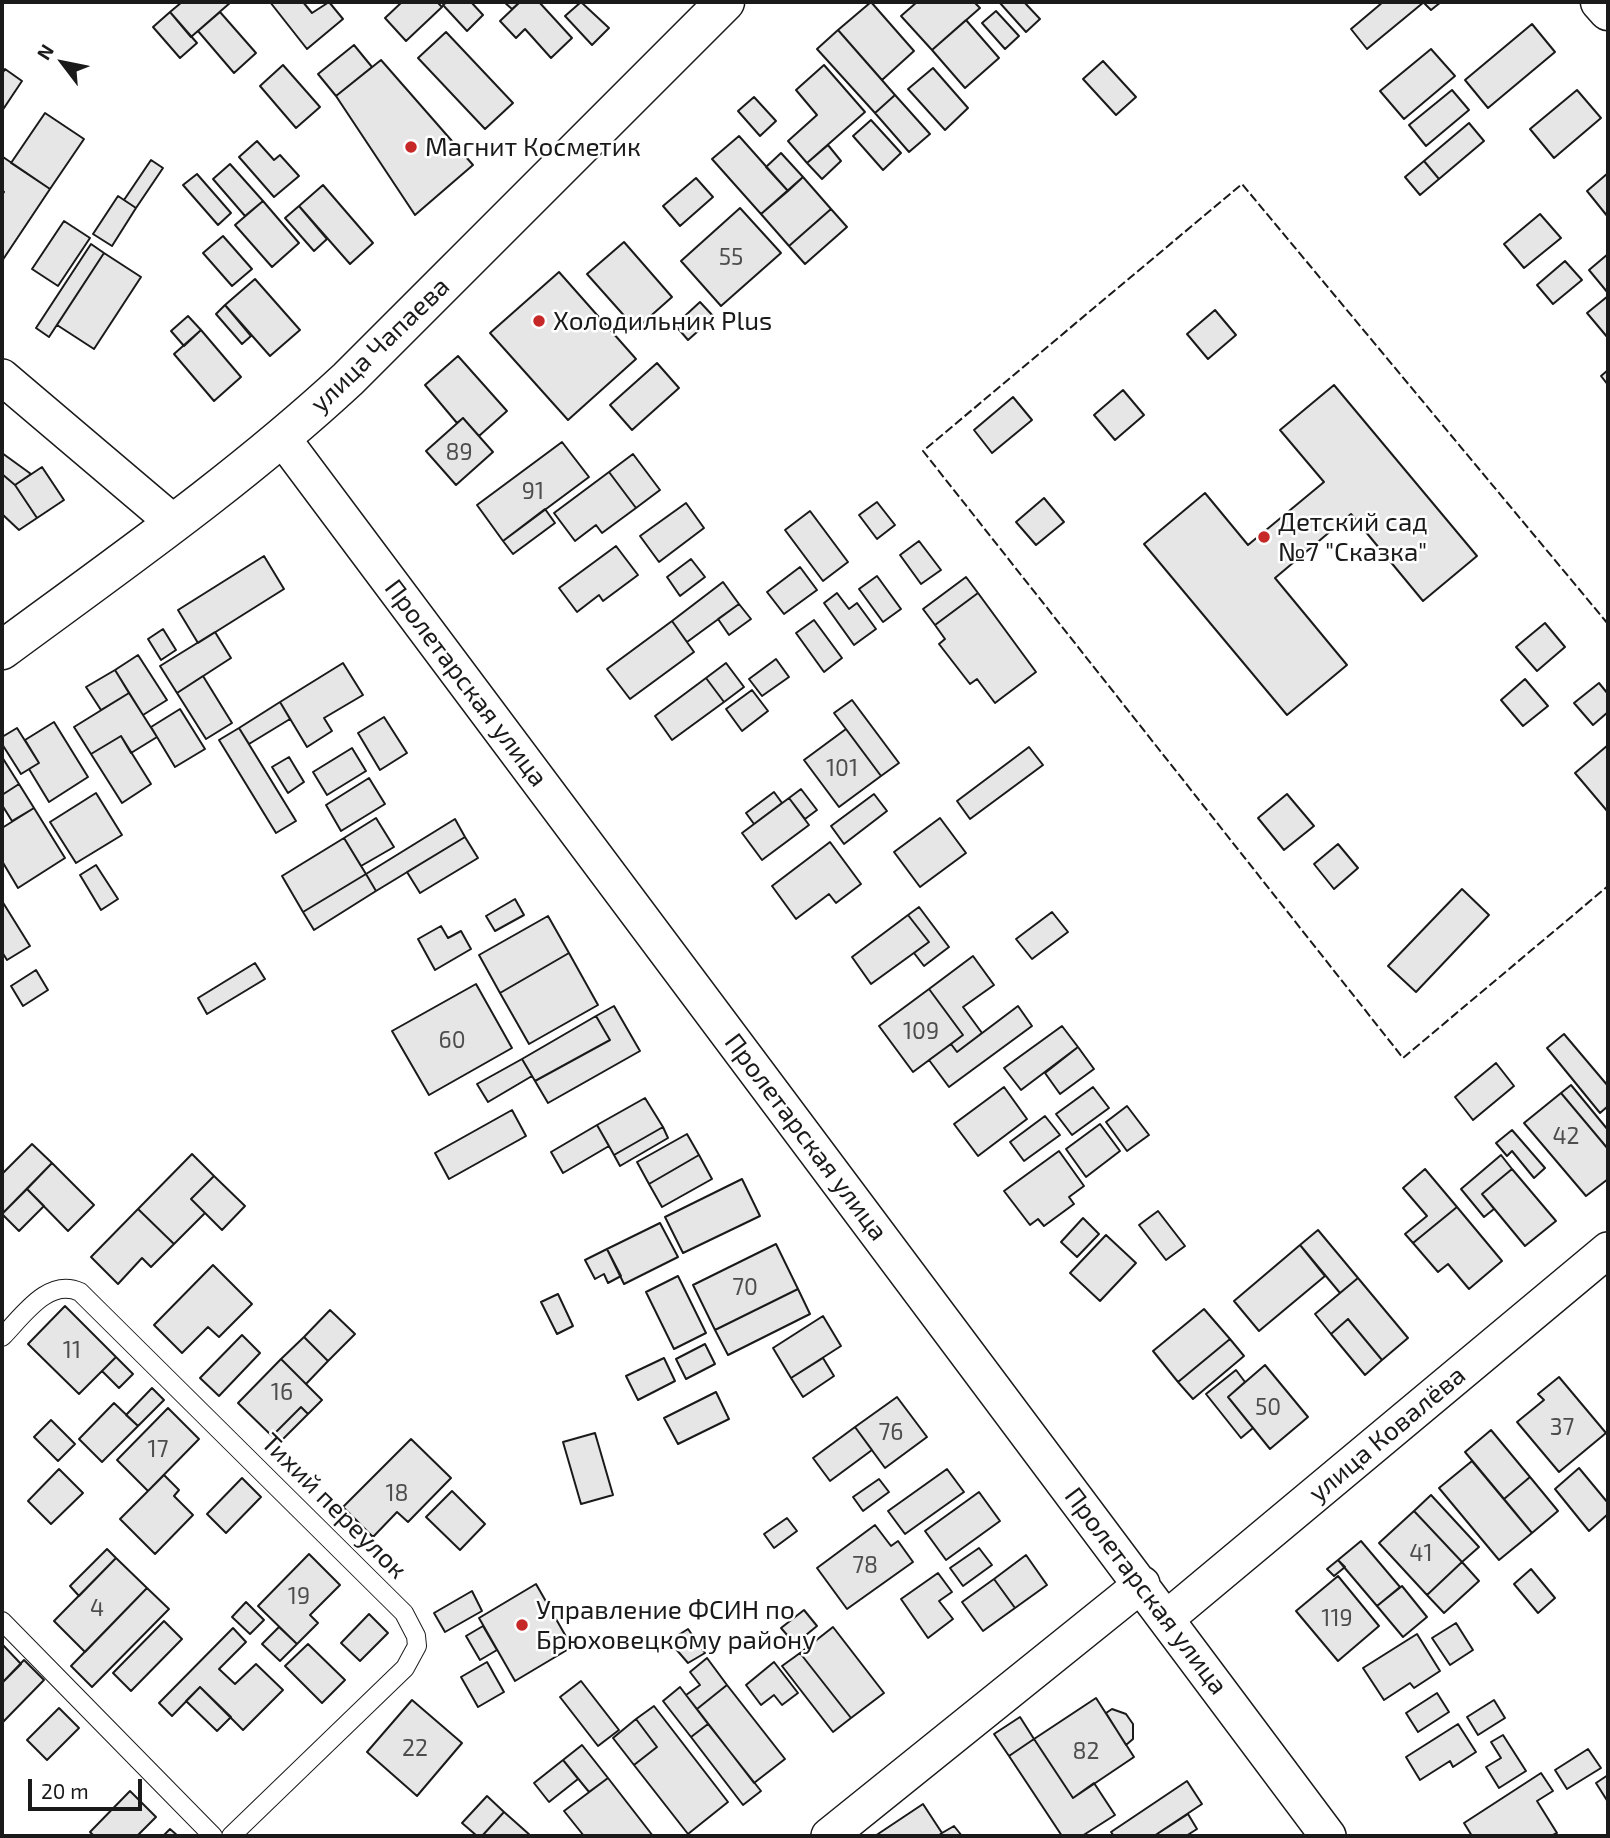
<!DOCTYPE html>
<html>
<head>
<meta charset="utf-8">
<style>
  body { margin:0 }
  #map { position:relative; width:1610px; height:1838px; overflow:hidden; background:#fff; font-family:"Exo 2",sans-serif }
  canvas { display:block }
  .frame { position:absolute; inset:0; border:4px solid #1a1a1a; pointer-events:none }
  .north { position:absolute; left:28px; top:28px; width:70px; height:70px; -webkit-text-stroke:5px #fff; paint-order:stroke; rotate:302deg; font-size:19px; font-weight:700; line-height:28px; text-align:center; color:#1a1a1a }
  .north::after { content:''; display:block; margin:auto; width:24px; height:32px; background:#1a1a1a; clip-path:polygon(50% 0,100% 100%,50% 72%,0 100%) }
  .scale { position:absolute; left:28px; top:1779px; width:114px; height:32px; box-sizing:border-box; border:4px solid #1a1a1a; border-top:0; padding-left:9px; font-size:21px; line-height:24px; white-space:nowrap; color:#1a1a1a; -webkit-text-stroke:5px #fff; paint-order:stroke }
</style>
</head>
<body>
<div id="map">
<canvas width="1610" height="1838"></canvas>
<div class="frame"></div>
<div class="north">N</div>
<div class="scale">20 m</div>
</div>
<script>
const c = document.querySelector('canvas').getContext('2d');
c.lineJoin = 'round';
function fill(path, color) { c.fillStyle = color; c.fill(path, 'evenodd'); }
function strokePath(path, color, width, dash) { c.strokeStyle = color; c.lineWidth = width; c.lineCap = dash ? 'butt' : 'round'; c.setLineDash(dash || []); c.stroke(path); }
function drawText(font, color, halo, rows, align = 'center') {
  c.font = font + ' "Exo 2",sans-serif'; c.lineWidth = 5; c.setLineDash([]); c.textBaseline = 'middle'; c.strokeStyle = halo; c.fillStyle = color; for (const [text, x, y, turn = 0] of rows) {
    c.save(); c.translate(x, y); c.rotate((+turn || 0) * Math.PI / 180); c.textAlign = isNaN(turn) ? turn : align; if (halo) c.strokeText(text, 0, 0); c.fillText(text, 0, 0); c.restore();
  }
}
const building = new Path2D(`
  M182 2H231L191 37 170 12Z
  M270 2H303L312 13 329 2 343 19 307 49Z
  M402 2H437L442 7 406 41 385 18Z
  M447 2H471L483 15 467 31 443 5Z
  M504 2H520L512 9Z
  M520 2H539L572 38 551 58 525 29 516 38 500 21Z
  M581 2 609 28 592 45 565 16Z
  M871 2 914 51 882 80 838 30Z
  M917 2H974L980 8 932 50 901 16Z
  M1002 2H1024L1040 19 1026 32 1000 3Z
  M1383 2H1424L1367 49 1351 29Z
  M1423 2H1441L1431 10Z
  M996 11 1019 36 1005 49 982 23Z
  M170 12 197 43 180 58 153 27Z
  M220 12 256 53 234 73 198 31Z
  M966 20 999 58 965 88 932 50Z
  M1532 24 1555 52 1488 108 1465 80Z
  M838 30 895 95 875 113 817 49Z
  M446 32 513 103 485 129 418 58Z
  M354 45 372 67 336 96 318 74Z
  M1431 49 1455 76 1404 119 1380 91Z
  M381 60 473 165 415 215 336 96Z
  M1103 61 1136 97 1116 115 1083 79Z
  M283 65 320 107 296 128 260 86Z
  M824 65 865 112 807 163 788 141 817 115 796 90Z
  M933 68 968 108 945 130 908 89Z
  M5 69 22 81 2 111V74Z
  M1452 90 1469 110 1426 146 1409 125Z
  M1577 90 1601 118 1554 158 1530 129Z
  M895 95 930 134 909 152 875 113Z
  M754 97 776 121 760 136 738 111Z
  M45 113 84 139 50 189 11 163Z
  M871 120 901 153 883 170 853 136Z
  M1469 123 1484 141 1439 179 1424 161Z
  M739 136 788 191 761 214 712 159Z
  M257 141 274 160 280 155 299 176 274 197 239 157Z
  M828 145 841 161 822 179 807 163Z
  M781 153 803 177 788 191 766 167Z
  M3 157 50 189 2 261V195L4 192 2 190Z
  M151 160 163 168 136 208 124 200Z
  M1424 161 1439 179 1420 195 1405 177Z
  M230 164 263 201 245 216 213 179Z
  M1608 173V217L1587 191Z
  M197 174 231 213 218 225 183 185Z
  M803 177 831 209 789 246 761 214Z
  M696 178 713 197 680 226 663 206Z
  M323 185 373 243 350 264 299 206Z
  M118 196 136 208 112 246 93 234Z
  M263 201 299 243 272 267 235 225Z
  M299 206 327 239 314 251 285 218Z
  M740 208 781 253 721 306 681 261Z
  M831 209 847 227 805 264 789 246Z
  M1540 214 1561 238 1524 268 1504 244Z
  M64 221 90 238 58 286 32 269Z
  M223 236 252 269 232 286 203 253Z
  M624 242 672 297 636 329 587 274Z
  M91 244 104 253 49 337 36 328Z
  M104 253 141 277 94 349 57 325Z
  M1608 254V293L1589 270Z
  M1565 261 1582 280 1553 304 1537 285Z
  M559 272 636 359 568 420 490 333Z
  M255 279 300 330 270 356 225 305Z
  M1608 296V338L1587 313Z
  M700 302 714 317 688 340 675 325Z
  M225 305 251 336 242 344 216 314Z
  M1215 310 1236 335 1208 359 1187 334Z
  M188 316 201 330 184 346 171 331Z
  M201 330 241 377 214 401 174 354Z
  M458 356 507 411 479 436 463 418 457 423 425 385Z
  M657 363 679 388 632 430 610 405Z
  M1608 370V385L1601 376Z
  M1334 385 1477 556 1423 601 1351 514 1275 578 1347 665 1287 715 1144 544 1205 493 1248 545 1324 482 1280 430Z
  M1123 390 1144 415 1115 440 1094 415Z
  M1013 397 1032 420 992 453 974 430Z
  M463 418 493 452 456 485 426 451Z
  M562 442 589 477 503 541 477 505Z
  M2 453 31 474 15 485 2 474Z
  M633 454 660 490 636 508 609 472Z
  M42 467 64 500 37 518 15 485Z
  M609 472 636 508 602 533 596 525 575 541 554 513Z
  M2 474 15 485 37 518 19 530 2 514Z
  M1044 498 1064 522 1036 545 1016 522Z
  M877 502 895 525 877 539 859 515Z
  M686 503 704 528 659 562 640 536Z
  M545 509 555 523 513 554 503 541Z
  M810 511 848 562 823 581 785 530Z
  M919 541 941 570 921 584 900 555Z
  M616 546 638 575 603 601 599 595 577 612 559 588Z
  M264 556 284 589 198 643 178 610Z
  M691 559 705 577 680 596 667 577Z
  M800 567 817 590 784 614 767 592Z
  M877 576 901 609 883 622 859 589Z
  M966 577 978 593 935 625 923 609Z
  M723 582 739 604 687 642 672 621Z
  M837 593 849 609 857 603 876 629 854 645 824 603Z
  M978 593 1036 672 995 703 977 679 970 684 939 644 945 639 935 625Z
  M739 604 751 619 729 635 718 619Z
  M814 620 842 658 824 672 796 633Z
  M672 621 694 652 630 699 607 669Z
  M1545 623 1565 647 1537 671 1516 647Z
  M163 629 176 650 161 660 148 639Z
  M215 632 231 658 177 693 160 666Z
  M138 655 167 700 143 715 115 670Z
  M776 659 789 677 762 696 749 679Z
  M343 663 363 695 324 718 332 731 307 747 280 702Z
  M726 663 744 687 724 702 706 678Z
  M115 670 129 693 101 710 86 687Z
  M203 676 232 723 206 739 177 693Z
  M706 678 724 702 672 740 655 716Z
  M1525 679 1548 706 1523 726 1501 700Z
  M1599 683 1608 694V712L1593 725 1574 703Z
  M752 690 768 711 742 731 726 709Z
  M129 693 157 737 131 753 121 736 91 754 74 727Z
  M852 700 899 763 881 776 834 713Z
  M280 702 290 719 249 744 239 728Z
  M180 709 205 749 175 767 151 727Z
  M384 717 407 753 380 770 358 733Z
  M54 722 88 777 49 802 29 769 39 763 25 740Z
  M17 728 39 763 21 774 2 744V737Z
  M239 728 296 821 276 833 219 740Z
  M846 729 881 776 839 807 804 760Z
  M121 736 151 784 122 803 91 754Z
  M1608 745V812L1575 773Z
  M1029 747 1043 765 970 819 957 801Z
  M352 748 366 771 327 795 313 772Z
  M2 757 19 784 2 795Z
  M289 757 304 782 288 793 272 767Z
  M369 778 385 804 341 831 326 805Z
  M19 784 34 808 12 821 2 805V795Z
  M801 789 817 810 805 819 789 798Z
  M774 792 782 803 754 824 746 813Z
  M96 793 122 835 76 863 50 822Z
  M874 794 887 811 844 844 831 826Z
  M1287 794 1314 826 1284 850 1258 818Z
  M789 798 809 825 762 860 742 833Z
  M34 808 65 858 18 888 2 861V828Z
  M376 818 394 847 361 866 344 838Z
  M940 818 966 853 920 887 894 852Z
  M455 819 465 837 376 891 366 874Z
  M465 837 478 858 420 893 407 872Z
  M344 838 366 874 303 912 282 876Z
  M830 842 861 884 836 903 829 894 796 919 772 886Z
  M1338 844 1358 868 1334 889 1314 864Z
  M96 865 118 899 101 910 80 875Z
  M366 874 376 891 314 930 303 912Z
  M1462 889 1489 915 1416 992 1388 966Z
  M515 899 524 915 495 931 486 916Z
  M2 901 30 946 7 960 2 952Z
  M919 907 949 947 924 966 914 953 929 942 908 915Z
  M1052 912 1068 932 1032 959 1016 939Z
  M908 915 929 942 871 984 852 957Z
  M548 916 569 953 500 993 479 955Z
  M441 926 448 938 461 931 471 949 435 970 418 939Z
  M569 953 598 1005 529 1044 500 993Z
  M973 956 994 985 963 1007 982 1033 957 1052 951 1044 963 1035 929 989Z
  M255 963 265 979 207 1014 198 998Z
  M36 970 48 990 23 1006 11 986Z
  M476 984 512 1048 429 1095 392 1031Z
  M929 989 963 1035 913 1072 879 1026Z
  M614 1006 640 1051 548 1103 535 1081 610 1040 596 1016Z
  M1018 1006 1032 1026 949 1087 929 1060 951 1044 957 1052Z
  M596 1016 610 1040 535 1081 522 1059Z
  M1062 1026 1078 1047 1021 1090 1004 1068Z
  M1564 1034 1608 1086V1106L1600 1113 1547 1048Z
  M1078 1047 1094 1069 1060 1094 1045 1073Z
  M522 1059 532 1076 488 1102 477 1084Z
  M1496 1063 1514 1086 1473 1120 1455 1097Z
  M1571 1085 1608 1130V1149L1561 1093Z
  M1004 1087 1027 1119 978 1156 954 1124Z
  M1093 1087 1109 1108 1072 1135 1056 1114Z
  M1561 1093 1608 1149V1179L1586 1196 1524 1123Z
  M645 1098 663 1127 614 1155 597 1125Z
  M1127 1106 1149 1135 1127 1151 1106 1122Z
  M512 1110 526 1136 449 1179 435 1153Z
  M1045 1116 1060 1135 1024 1161 1010 1142Z
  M1100 1124 1120 1151 1086 1177 1066 1149Z
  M597 1125 609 1146 563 1173 551 1152Z
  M663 1127 668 1138 620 1166 614 1155Z
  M1512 1130 1545 1168 1534 1178 1512 1151 1507 1156 1496 1143Z
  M687 1134 699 1155 649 1184 637 1162Z
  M32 1144 52 1163 2 1214V1174Z
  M1059 1151 1084 1186 1069 1197 1074 1204 1044 1226 1038 1219 1030 1225 1004 1191Z
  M192 1154 214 1176 191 1199 205 1213 174 1244 138 1209Z
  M699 1155 712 1179 662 1207 649 1184Z
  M1501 1155 1512 1169 1482 1194 1494 1209 1484 1217 1461 1189Z
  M52 1163 94 1205 68 1231 27 1189Z
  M1425 1169 1457 1207 1413 1243 1405 1234 1427 1216 1403 1188Z
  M1512 1169 1556 1221 1525 1246 1482 1194Z
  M214 1176 245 1206 222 1230 191 1199Z
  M742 1179 760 1216 683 1253 665 1217Z
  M27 1189 44 1206 19 1231 2 1214Z
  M1457 1207 1502 1261 1469 1289 1448 1264 1438 1272 1413 1243Z
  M138 1209 174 1244 151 1267 142 1258 118 1284 91 1257Z
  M1158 1211 1185 1246 1166 1260 1139 1225Z
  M1083 1218 1099 1234 1077 1257 1061 1242Z
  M660 1223 678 1257 624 1284 607 1249Z
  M1318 1230 1358 1278 1340 1293 1300 1245Z
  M1106 1235 1136 1263 1100 1301 1070 1273Z
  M776 1244 798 1289 715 1330 693 1285Z
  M1300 1245 1325 1276 1259 1331 1234 1301Z
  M607 1249 621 1276 608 1283 604 1274 595 1279 585 1260Z
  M213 1265 252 1304 219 1337 208 1327 182 1353 154 1325Z
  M678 1276 706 1333 674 1349 646 1292Z
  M1358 1278 1408 1338 1382 1360 1348 1319 1331 1334 1315 1314Z
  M798 1289 810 1314 728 1355 715 1330Z
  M558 1294 573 1326 557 1334 541 1302Z
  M65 1306 116 1357 79 1394 28 1344Z
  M1204 1309 1230 1339 1178 1382 1153 1351Z
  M330 1310 355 1334 328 1361 304 1337Z
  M823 1316 841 1346 791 1378 773 1348Z
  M1348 1319 1382 1360 1365 1375 1331 1334Z
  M242 1335 260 1353 219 1396 200 1378Z
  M304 1337 328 1361 306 1384 281 1359Z
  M1230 1339 1244 1356 1193 1399 1178 1382Z
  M705 1344 715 1364 686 1379 676 1359Z
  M116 1357 133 1374 119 1388 102 1371Z
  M664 1358 675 1381 638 1400 626 1376Z
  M823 1358 834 1376 803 1397 791 1378Z
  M281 1359 322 1400 308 1414 301 1407 272 1436 238 1403Z
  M1265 1365 1308 1417 1270 1449 1228 1397Z
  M1236 1370 1245 1382 1228 1397 1253 1428 1241 1438 1206 1394Z
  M1559 1377 1606 1433 1559 1472 1517 1422 1544 1400 1538 1394Z
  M152 1388 164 1400 138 1426 126 1415Z
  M716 1392 729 1419 678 1444 664 1418Z
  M897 1397 927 1437 885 1468 855 1427Z
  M114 1403 138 1426 102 1462 79 1439Z
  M301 1407 308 1414 279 1443 272 1436Z
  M168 1408 199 1439 148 1491 117 1460Z
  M51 1420 75 1444 58 1461 34 1437Z
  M855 1427 872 1450 830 1481 813 1458Z
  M1491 1430 1530 1477 1504 1499 1465 1452Z
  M595 1433 613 1495 581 1504 563 1442Z
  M411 1439 451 1478 408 1522 397 1512 373 1537 343 1507Z
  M1472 1461 1532 1533 1499 1560 1439 1488Z
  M1579 1468 1608 1503V1514L1589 1531 1555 1489Z
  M59 1469 83 1493 51 1524 28 1501Z
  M947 1469 964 1492 905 1534 888 1511Z
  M164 1475 179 1490 174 1496 193 1515 155 1554 120 1519Z
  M1530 1477 1558 1511 1532 1533 1504 1499Z
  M242 1478 261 1497 226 1533 207 1514Z
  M879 1479 889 1492 863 1511 853 1497Z
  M452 1491 485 1524 460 1550 426 1517Z
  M979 1492 1000 1521 946 1560 925 1531Z
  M1431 1495 1479 1547 1462 1562 1414 1511Z
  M1414 1511 1462 1562 1427 1595 1379 1543Z
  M787 1518 797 1531 774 1548 764 1534Z
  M875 1525 891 1546 898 1541 913 1562 847 1609 817 1568Z
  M1361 1541 1400 1587 1377 1606 1338 1560Z
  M979 1548 992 1565 963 1586 950 1568Z
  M107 1549 116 1558 79 1596 70 1586Z
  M309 1554 340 1585 310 1615 318 1623 297 1644 258 1606Z
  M1026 1555 1047 1585 1015 1608 994 1579Z
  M116 1558 147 1588 85 1652 54 1621Z
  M1338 1560 1345 1567 1334 1576 1327 1569Z
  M1462 1562 1479 1581 1444 1613 1427 1595Z
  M1531 1569 1555 1598 1538 1613 1514 1584Z
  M938 1573 952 1592 939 1601 953 1619 928 1638 901 1599Z
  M1338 1576 1379 1626 1338 1661 1296 1611Z
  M994 1579 1015 1608 983 1631 962 1602Z
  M536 1584 572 1647 515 1681 479 1618Z
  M1402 1586 1427 1617 1403 1637 1377 1606Z
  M147 1588 169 1609 92 1687 71 1666Z
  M472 1591 482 1611 445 1632 434 1613Z
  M246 1602 264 1620 250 1634 232 1617Z
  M804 1610 817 1626 795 1644 781 1628Z
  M369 1614 388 1633 360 1661 341 1643Z
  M164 1621 182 1639 131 1691 113 1673Z
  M1456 1623 1473 1650 1450 1665 1432 1638Z
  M483 1626 497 1650 480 1660 466 1636Z
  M279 1627 297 1644 280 1661 262 1644Z
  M833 1627 884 1693 851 1718 800 1653Z
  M233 1628 246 1642 219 1669 235 1684 256 1664 283 1690 243 1730 200 1687 172 1716 159 1703Z
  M688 1629 705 1653 688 1663 669 1641Z
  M1417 1634 1440 1671 1414 1688 1410 1683 1384 1700 1363 1668Z
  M2 1644 21 1664 2 1683Z
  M308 1644 345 1680 322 1703 285 1666Z
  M800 1653 851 1718 833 1732 782 1666Z
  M707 1658 727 1685 697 1709 686 1695 700 1685 690 1672Z
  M24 1660 44 1680 2 1723V1683Z
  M487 1662 504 1692 478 1707 461 1677Z
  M774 1662 798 1693 782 1705 774 1695 761 1705 746 1685Z
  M581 1681 619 1730 598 1746 560 1697Z
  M727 1685 785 1759 754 1783 697 1709Z
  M200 1687 231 1717 217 1731 186 1701Z
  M680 1687 708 1724 691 1737 663 1701Z
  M1437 1693 1449 1712 1418 1732 1406 1713Z
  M1096 1698 1134 1757 1073 1798 1034 1739Z
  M412 1700 462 1743 417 1796 367 1752Z
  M1494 1700 1505 1718 1478 1735 1467 1717Z
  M654 1706 728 1802 688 1834 634 1765 657 1747 636 1719Z
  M59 1708 79 1728 47 1760 27 1740Z
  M1112 1709 1126 1714 1133 1724V1739L1126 1745 1106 1713Z
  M1020 1717 1034 1739 1009 1756 994 1734Z
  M636 1719 657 1747 634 1765 613 1738Z
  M708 1724 761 1791 743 1805 691 1737Z
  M1458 1724 1476 1752 1453 1767 1450 1761 1420 1780 1406 1757Z
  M1503 1735 1526 1771 1499 1788 1486 1767 1501 1758 1491 1742Z
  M1034 1739 1073 1798 1094 1783 1115 1815 1082 1836H1062L1009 1756Z
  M582 1745 608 1778 589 1792 563 1760Z
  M1588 1749 1601 1768 1567 1789 1555 1770Z
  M563 1760 578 1779 549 1802 534 1783Z
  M1541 1773 1553 1791 1537 1801 1557 1833 1551 1836H1472L1464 1823Z
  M1608 1775V1802L1596 1783Z
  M608 1778 653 1836H584L564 1811Z
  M1187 1781 1202 1804 1154 1836H1114L1111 1832Z
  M130 1791 156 1817 137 1836H94L90 1832Z
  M487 1796 504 1812 482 1836H477L462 1823Z
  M923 1804 942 1833 938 1836H875Z
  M504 1812 531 1836H482Z
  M1188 1814 1197 1829 1186 1836H1154Z
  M954 1826 962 1836H938L942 1833Z
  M170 1829 178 1836H163Z`);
const service = new Path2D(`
  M2 1337C22 1317 48 1277 80 1292L404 1613 416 1636 417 1646 405 1668 231 1836
  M2 1621 213 1836`);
const minor = new Path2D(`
  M2 377 174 523
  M283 439 1328 1836
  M1167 1618 1608 1250
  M829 1836 1142 1584`);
const tertiary = new Path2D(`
  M1600 2 1608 11
  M2 650C120 563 240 479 348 379L725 2`);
const fence = new Path2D(`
  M1608 624 1242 184 923 451 1403 1058 1608 886`);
const markers = [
  [411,147,7,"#c62828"],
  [539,321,7,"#c62828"],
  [1264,537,7,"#c62828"],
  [522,1625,7,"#c62828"]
];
const numberNames = [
  ["55",731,257],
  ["89",459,452],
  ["91",533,491],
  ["101",842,768],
  ["109",921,1031],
  ["60",452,1040],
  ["42",1566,1136],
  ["70",745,1287],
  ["11",72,1350],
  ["16",282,1392],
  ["50",1268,1407],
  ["37",1562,1427],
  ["76",891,1432],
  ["17",158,1449],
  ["18",397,1493],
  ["41",1421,1553],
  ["78",865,1565],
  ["19",299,1596],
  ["4",97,1608],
  ["119",1337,1618],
  ["22",415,1748],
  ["82",1086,1751]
];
const poiNames = [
  ["Магнит Косметик",425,147],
  ["Холодильник Plus",553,321],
  ["Детский сад",1278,522],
  ["№7 \"Сказка\"",1278,552],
  ["Управление ФСИН по",536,1610],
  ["Брюховецкому району",536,1640]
];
const streetNames = [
  ["улица Чапаева",380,345,-44],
  ["Пролетарская улица",466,683,53],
  ["Пролетарская улица",806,1137,53],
  ["улица Ковалёва",1387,1434,-40],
  ["Тихий переулок",334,1506,45],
  ["Пролетарская улица",1146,1591,53]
];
fill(building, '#e6e6e6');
strokePath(building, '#1a1a1a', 2);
strokePath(service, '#1a1a1a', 20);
strokePath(minor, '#1a1a1a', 38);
strokePath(tertiary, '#1a1a1a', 41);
strokePath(service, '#fff', 18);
strokePath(minor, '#fff', 35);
strokePath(tertiary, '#fff', 38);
strokePath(fence, '#1a1a1a', 2, [9, 3.5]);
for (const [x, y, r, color] of markers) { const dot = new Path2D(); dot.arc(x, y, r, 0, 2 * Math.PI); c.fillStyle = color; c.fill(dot); strokePath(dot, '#fff', 2.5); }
drawText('23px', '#4d4d4d', null, numberNames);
drawText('26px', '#1a1a1a', '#fff', poiNames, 'left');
drawText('26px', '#1a1a1a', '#fff', streetNames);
</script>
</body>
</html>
